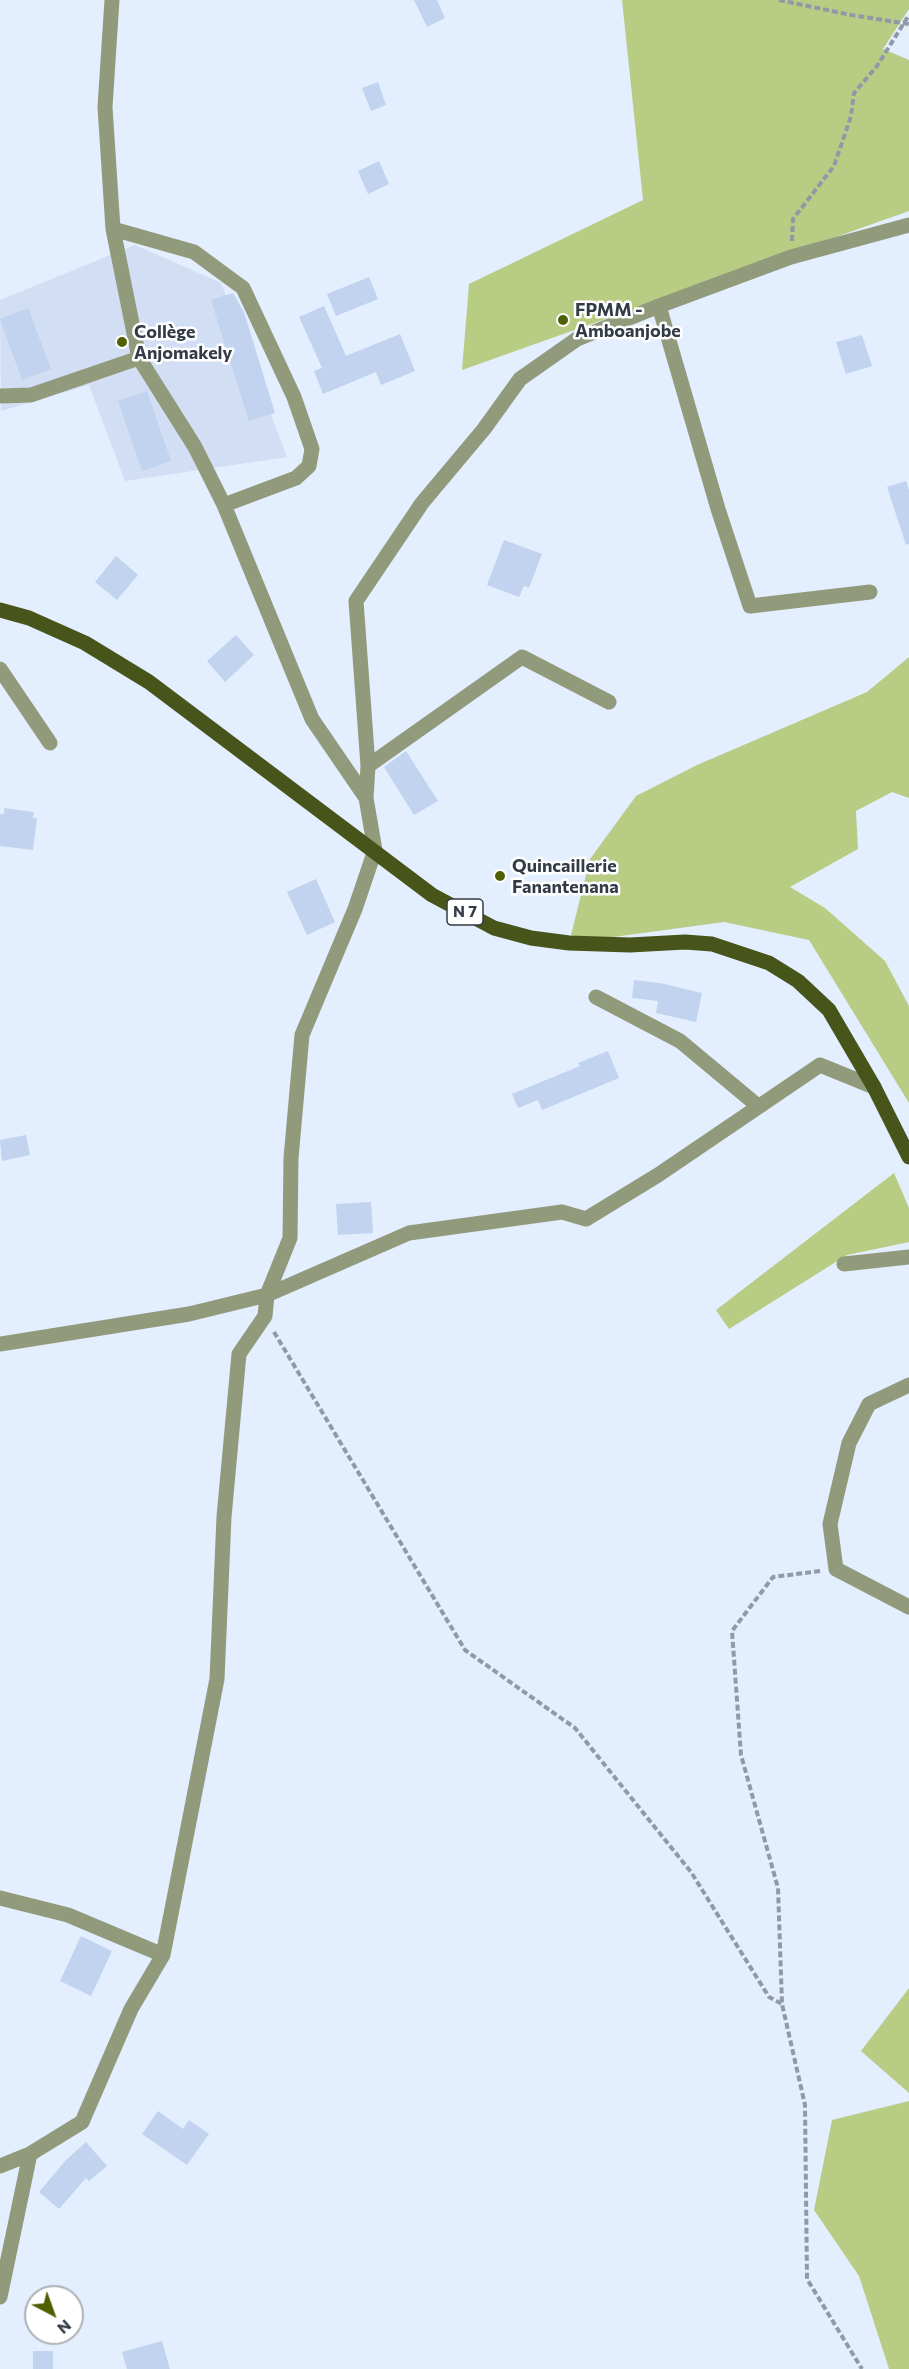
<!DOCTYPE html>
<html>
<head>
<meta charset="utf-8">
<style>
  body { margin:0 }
  #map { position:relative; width:909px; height:2369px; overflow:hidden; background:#e3eeff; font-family:Commissioner,sans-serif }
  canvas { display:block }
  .north { position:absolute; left:24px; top:2285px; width:60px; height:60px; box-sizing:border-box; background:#fff; border:2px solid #adb1b5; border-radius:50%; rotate:139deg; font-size:16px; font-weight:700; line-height:24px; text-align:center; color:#333b46 }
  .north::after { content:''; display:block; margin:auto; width:21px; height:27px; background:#4f6003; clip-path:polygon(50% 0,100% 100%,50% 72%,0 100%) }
</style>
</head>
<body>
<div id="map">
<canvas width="909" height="2369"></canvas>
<div class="north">N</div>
</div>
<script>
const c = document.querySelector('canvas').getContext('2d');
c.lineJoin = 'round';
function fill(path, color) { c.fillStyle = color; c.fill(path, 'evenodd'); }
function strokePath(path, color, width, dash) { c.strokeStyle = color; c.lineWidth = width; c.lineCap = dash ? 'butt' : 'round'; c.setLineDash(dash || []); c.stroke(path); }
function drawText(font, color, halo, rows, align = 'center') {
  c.font = font + ' Commissioner,sans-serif'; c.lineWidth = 5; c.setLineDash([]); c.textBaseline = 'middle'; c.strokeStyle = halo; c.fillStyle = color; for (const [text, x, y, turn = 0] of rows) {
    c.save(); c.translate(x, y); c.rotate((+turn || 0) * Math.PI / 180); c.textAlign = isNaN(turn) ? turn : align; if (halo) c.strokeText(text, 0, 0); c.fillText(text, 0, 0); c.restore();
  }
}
const built = new Path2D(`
  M135 245 221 283 287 457 125 481 89 385 1 411 0 300Z`);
const green = new Path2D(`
  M622 0H909V9L883 49 909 60V211L462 370 469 284 643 200Z
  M909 657V798L892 792 856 811 858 849 790 887 825 908 885 961 909 1006V1103L809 940 724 922 569 943 590 859 636 796 697 765 867 692Z
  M894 1173 909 1208V1242L847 1255 729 1329 716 1310Z
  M909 1988V2093L861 2051Z
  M909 2101V2369H889L859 2276 814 2210 832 2120Z`);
const building = new Path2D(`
  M414 0H437L445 18 427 27Z
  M378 82 386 105 371 111 362 88Z
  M379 161 389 184 368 194 358 171Z
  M369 277 378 299 336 316 327 294Z
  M233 293 244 312 275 413 249 421 211 300Z
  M324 306 346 356 400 334 415 371 381 385 376 372 323 394 314 371 322 368 299 317Z
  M28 308 51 369 22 380 0 319Z
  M862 335 872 366 846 374 836 342Z
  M147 391 171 461 142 471 118 401Z
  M906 481 909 490V544L906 545 887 487Z
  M504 540 542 554 529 588 524 586 519 597 487 585Z
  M116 556 138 575 117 600 95 582Z
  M236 635 254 655 225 682 207 661Z
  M406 751 438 801 414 815 384 767Z
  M4 808 34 812 33 818H37L33 850 0 846V814H4Z
  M316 879 335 922 307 935 287 892Z
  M634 980 660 983 702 993 696 1022 656 1013 658 1001 632 998Z
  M608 1051 619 1078 542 1110 538 1100 518 1108 512 1094 580 1066 578 1063Z
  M26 1135 30 1155 2 1161 0 1140Z
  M371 1202 373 1233 338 1235 336 1204Z
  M81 1936 112 1951 91 1996 60 1981Z
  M158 2111 183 2129 189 2120 209 2134 187 2165 142 2134Z
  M86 2142 107 2166 89 2181 86 2178 59 2209 39 2192 66 2160Z
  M162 2341 170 2369H127L122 2352Z
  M33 2351H53V2369H33Z`);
const path = new Path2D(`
  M779 0 851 15 909 24
  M792 241 793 219 834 166 851 116 854 93 877 66 909 15
  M274 1332 465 1650 575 1728 691 1872 769 1997 782 2004
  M820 1571 773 1577 732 1631 741 1755 778 1888 782 2004 805 2105 807 2279 862 2369`);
const minor = new Path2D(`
  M113 229 194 252 243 288 294 397 312 449 309 466 296 478 224 505
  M659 306 718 509 750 606 870 592
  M0 396 31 395 139 358
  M0 669 50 743
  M368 766 522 657 609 702
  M366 798 368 766 356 601 422 503 484 429 520 379 577 339 659 306 791 257 909 225
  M596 997 680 1041 758 1106
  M844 1264 909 1257
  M0 1344 189 1314 267 1295 409 1233 562 1212 586 1219 658 1175 820 1065 874 1087
  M909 1385 869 1404 849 1443 830 1524 836 1569 909 1607
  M0 1898 68 1915 163 1955
  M0 2166 30 2154 82 2122 131 2009 163 1955 217 1679 224 1517 239 1354 265 1316 267 1295 290 1238 291 1158 302 1035 355 909 375 850 366 798 312 719 224 505 195 447 139 358 113 229 105 107 112 0
  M0 2297 30 2154`);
const major = new Path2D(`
  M0 610 29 618 85 643 149 682 432 895 494 928 531 938 569 943 630 945 685 942 712 944 769 963 798 981 829 1010 874 1087 909 1157`);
const markers = [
  [563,320,6,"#4f6003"],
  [122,342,6,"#4f6003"],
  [500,876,6,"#4f6003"]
];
const shields = [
  [465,912,36]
];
const shieldNames = [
  ["N 7",465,912]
];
const poiNames = [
  ["FPMM -",575,310],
  ["Amboanjobe",575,331],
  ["Collège",134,332],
  ["Anjomakely",134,353],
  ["Quincaillerie",512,866],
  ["Fanantenana",512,887]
];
fill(built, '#d1def3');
fill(green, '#b9cc84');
fill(building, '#c1d3ee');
strokePath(path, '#9099a7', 4, [6, 3]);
strokePath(minor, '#919a7b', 15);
strokePath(major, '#48551a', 15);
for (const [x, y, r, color] of markers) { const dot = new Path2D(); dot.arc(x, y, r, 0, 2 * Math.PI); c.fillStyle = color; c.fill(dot); strokePath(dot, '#fff', 2); }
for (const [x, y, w] of shields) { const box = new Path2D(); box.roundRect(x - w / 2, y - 13, w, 26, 4.5); c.fillStyle = '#fff'; c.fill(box); strokePath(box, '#333b46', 1.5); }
drawText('bold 16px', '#333b46', null, shieldNames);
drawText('bold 18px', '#333b46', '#fff', poiNames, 'left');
</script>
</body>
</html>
